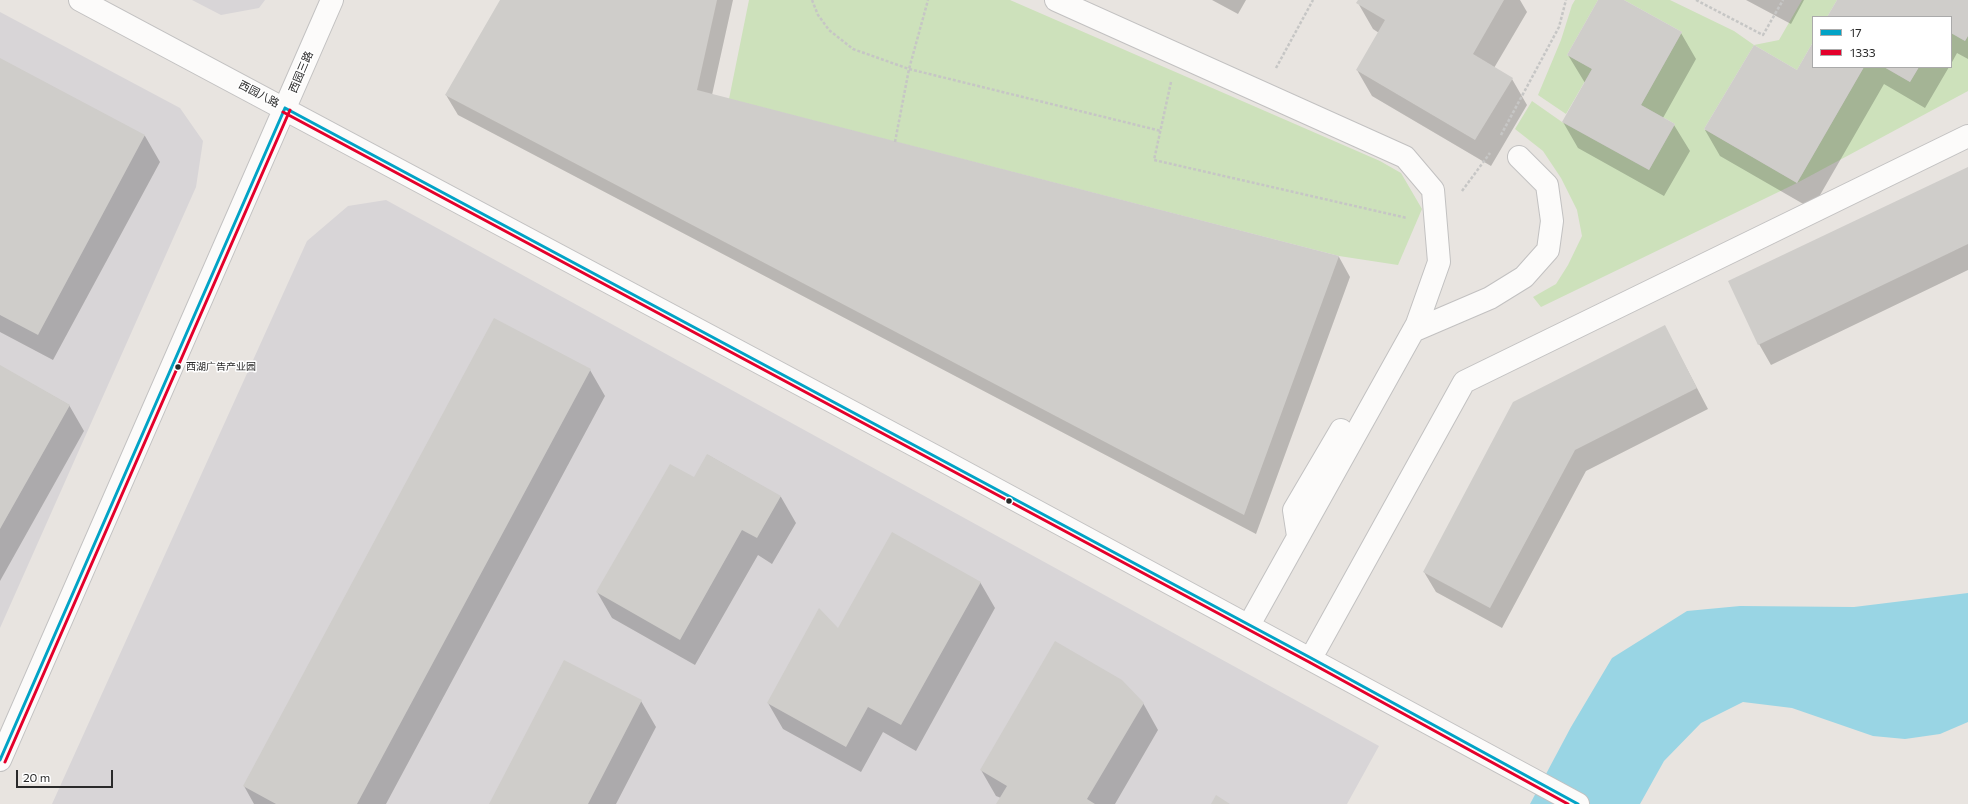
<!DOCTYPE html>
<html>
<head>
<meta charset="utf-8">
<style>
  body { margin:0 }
  #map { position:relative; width:1968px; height:804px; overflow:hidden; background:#e8e4e0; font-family:Commissioner,sans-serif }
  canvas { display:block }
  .legend { position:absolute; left:1812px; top:16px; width:140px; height:52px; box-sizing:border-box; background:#fff; border:1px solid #aaa; margin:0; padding:5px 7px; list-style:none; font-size:12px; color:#2a2a2a }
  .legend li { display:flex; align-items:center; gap:8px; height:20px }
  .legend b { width:20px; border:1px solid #aaa }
  .scale { position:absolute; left:16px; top:770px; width:97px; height:18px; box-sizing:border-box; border:2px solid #2a2a2a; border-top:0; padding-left:5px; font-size:12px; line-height:14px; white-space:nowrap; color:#2a2a2a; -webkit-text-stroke:3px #fff; paint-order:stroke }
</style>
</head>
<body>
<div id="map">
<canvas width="1968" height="804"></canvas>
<ul class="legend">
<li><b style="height:5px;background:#02a3c6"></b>17</li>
<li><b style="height:5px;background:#e4002b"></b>1333</li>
</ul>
<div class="scale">20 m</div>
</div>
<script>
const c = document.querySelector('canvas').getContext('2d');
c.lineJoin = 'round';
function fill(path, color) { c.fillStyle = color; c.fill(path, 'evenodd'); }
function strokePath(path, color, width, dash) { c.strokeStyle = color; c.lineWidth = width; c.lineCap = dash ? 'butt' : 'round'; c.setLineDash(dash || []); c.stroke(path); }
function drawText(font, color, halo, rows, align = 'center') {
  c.font = font + ' Commissioner,"Noto Sans SC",sans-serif'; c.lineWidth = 3; c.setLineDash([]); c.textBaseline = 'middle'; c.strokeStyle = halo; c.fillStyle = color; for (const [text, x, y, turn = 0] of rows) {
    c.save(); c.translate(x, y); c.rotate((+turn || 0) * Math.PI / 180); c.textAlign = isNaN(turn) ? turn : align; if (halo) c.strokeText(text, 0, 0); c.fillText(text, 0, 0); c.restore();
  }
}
const industrial = new Path2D(`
  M192 0H265L259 8 221 15Z
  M0 12 180 108 203 141 196 187 0 628Z
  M386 200 1379 746 1347 804H52L307 241 348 206Z`);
const green = new Path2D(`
  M749 0H1010L1380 161 1401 173 1422 209 1398 265 1339 256 729 99Z
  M1575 0H1598L1567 55 1592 69 1566 114 1538 95 1561 40 1572 5Z
  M1624 0H1670L1734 31 1754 45 1779 40 1802 0H1837L1827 17H1813V42L1797 70 1754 45 1704 129 1797 183 1864 67H1884L1910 82 1919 67H1951V33L1965 41 1968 36V91L1797 183 1541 307 1533 297 1556 284 1568 265 1582 236 1577 210 1561 178 1543 151 1515 129 1532 101 1562 122 1649 170 1675 124 1641 105 1682 32Z`);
const water = new Path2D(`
  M1968 593V722L1940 734 1905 739 1873 736 1792 708 1743 702 1701 723 1664 761 1640 804H1530L1571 727 1612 658 1687 611 1740 606 1854 607Z`);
const shadow = new Path2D(`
  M501 0H733L712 95 1339 257 1350 277 1256 534 458 115 446 95Z
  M1212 0H1246L1238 14Z
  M1359 0H1520L1527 12 1494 68 1512 79 1527 105 1491 166 1372 96 1357 70 1379 33 1373 29 1358 3Z
  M1599 0H1622L1681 33 1696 59 1663 118 1674 125 1690 151 1664 196 1578 148 1563 122 1585 83 1568 55Z
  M1746 0H1804L1791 24Z
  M1839 0H1968V59L1957 53 1951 64V17H1829Z
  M1813 44V67H1949L1925 108 1884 84 1812 209 1720 156 1705 130 1797 71Z
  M0 59 145 136 160 162 53 360 0 332Z
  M1968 168V270L1771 365 1759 344Z
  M1665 327 1708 409 1586 471 1502 628 1436 592 1424 572Z
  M0 366 69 405 84 431 0 581Z
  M590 370 605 396 386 804H254L244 786Z
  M708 455 781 497 796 523 772 564 758 555 695 665 612 618 597 592 694 479Z
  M980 582 995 608 916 751 883 732 861 772 783 729 768 703 838 630Z
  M641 701 656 727 616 804H490Z
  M1143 703 1158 730 1115 804H997L1001 798 996 796 981 770Z`);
const building = new Path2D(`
  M500 0H717L697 90 1339 256 1244 515 445 95Z
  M1358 0H1504L1473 54 1513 78 1475 140 1356 70 1385 20 1356 3Z
  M1598 0H1624L1682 32 1641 105 1675 124 1649 170 1562 122 1592 69 1567 55Z
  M1837 0H1968V36L1965 41 1951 33V17H1827Z
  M1813 42V67H1864L1797 183 1704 129 1754 45 1797 70Z
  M0 58 145 135 38 335 0 315Z
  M1884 67H1919L1910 82Z
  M1968 167V244L1758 345 1728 281Z
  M494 318 591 369 357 804H276L243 786Z
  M1665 325 1697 388 1575 450 1490 608 1423 572 1513 402Z
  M0 365 70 405 0 529Z
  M707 454 781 496 757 538 742 530 680 640 596 592 670 464 694 477Z
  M892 532 981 582 901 725 868 707 846 747 767 703 819 608 838 628Z
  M1055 641 1122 680 1144 703 1087 799 1095 804H996L1007 786 980 770Z
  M564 660 642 700 588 804H489Z
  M1216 795 1230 804H1211Z`);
const path = new Path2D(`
  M812 0 818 15 829 30 853 49 909 69 1161 131
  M1696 0 1763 35 1783 0
  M1276 68 1313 0
  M1171 82 1154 160 1407 218
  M1501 135 1559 27 1566 0
  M895 142 909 69 928 0
  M1462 191 1490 153`);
const minor = new Path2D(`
  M80 0 942 460 1578 804
  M1056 0 1405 157 1433 190 1439 262 1417 324 1249 625
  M1413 331 1490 298 1524 277 1548 250 1552 221 1547 185 1519 157
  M1298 536 1294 510 1341 430
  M1311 658 1464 382 1968 136
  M0 760 332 0`);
const bus1 = new Path2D(`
  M285 108 1311 658 1578 804
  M0 760 285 108`);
const bus2 = new Path2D(`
  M283 112 1309 662 1568 804
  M5 762 290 110`);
const markers = [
  [178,367,3.5,"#2a2a2a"],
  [1009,501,3.5,"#2a2a2a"]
];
const busNames = [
  ["西湖广告产业园",186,367]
];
const streetNames = [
  ["西园三路",301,72,-67],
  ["西园八路",259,94,28]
];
fill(industrial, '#d8d5d7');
fill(green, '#cde1bb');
fill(water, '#99d5e4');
fill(shadow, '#0003');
fill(building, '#cfcdca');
strokePath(minor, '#c2c1c1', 24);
strokePath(path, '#c6c6c5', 2.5, [3, 2]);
strokePath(minor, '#fcfbfa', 22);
strokePath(bus1, '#02a3c6', 3);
strokePath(bus2, '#e4002b', 3);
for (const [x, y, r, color] of markers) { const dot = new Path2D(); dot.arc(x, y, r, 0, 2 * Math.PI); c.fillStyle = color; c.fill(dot); strokePath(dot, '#fff', 1.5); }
drawText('10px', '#2a2a2a', '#fff', busNames, 'left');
drawText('11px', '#2a2a2a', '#fff', streetNames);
</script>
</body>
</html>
